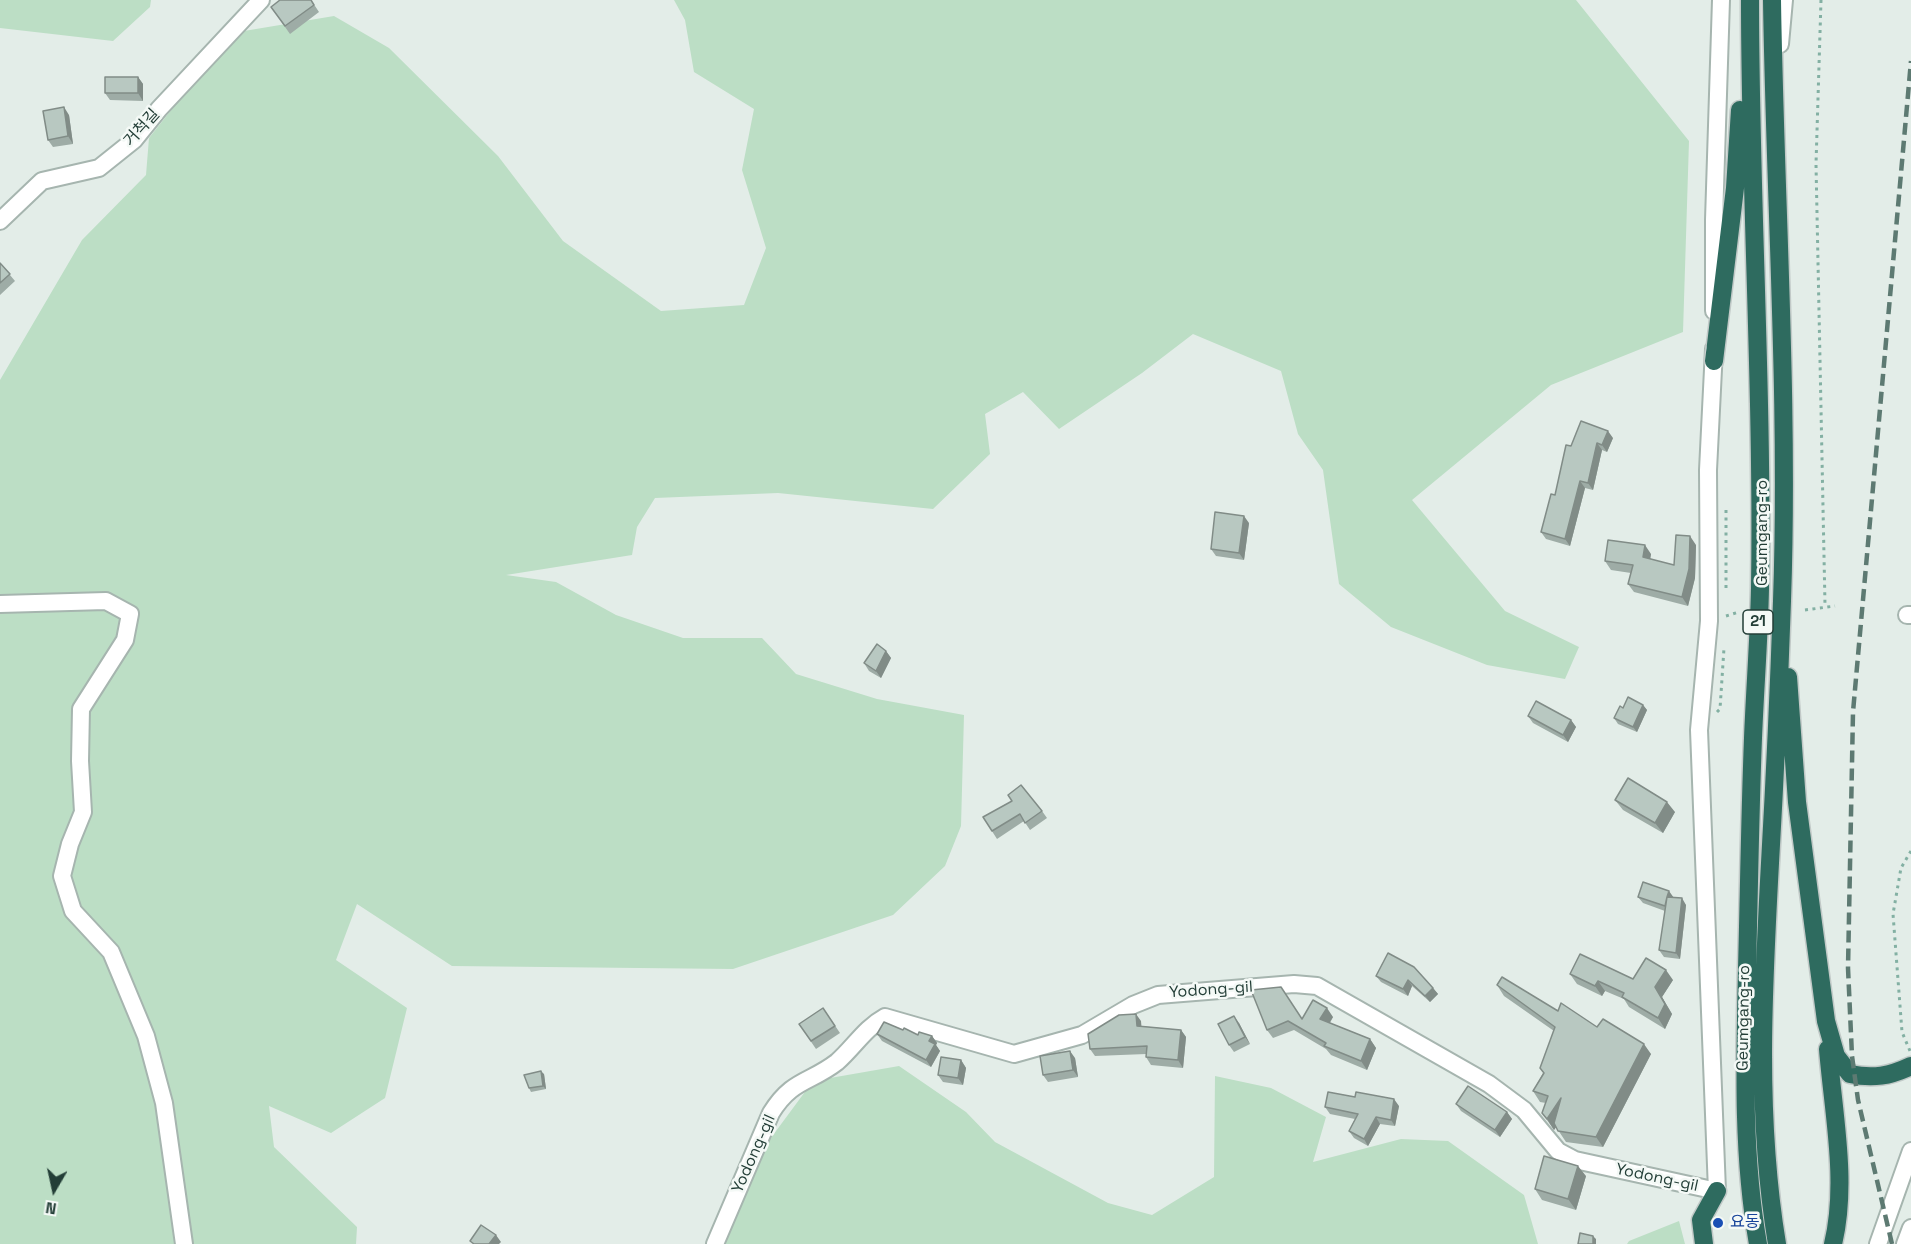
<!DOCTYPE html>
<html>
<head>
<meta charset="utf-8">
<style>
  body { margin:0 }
  #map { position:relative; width:1911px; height:1244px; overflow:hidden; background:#e3ede8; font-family:"Space Grotesk",sans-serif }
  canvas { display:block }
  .north { position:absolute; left:24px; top:1160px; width:60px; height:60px; -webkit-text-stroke:4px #f4f9f6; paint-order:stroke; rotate:189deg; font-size:16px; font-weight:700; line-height:24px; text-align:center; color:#233e37 }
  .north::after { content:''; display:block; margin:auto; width:21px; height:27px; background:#233e37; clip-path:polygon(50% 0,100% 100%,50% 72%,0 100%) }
</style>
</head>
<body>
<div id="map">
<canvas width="1911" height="1244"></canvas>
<div class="north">N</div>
</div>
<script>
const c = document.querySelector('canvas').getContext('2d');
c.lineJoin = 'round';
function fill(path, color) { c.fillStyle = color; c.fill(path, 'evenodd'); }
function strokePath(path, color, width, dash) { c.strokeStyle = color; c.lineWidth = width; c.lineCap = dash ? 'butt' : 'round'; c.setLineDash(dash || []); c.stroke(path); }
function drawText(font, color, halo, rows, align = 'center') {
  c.font = font + ' "Space Grotesk","Noto Sans KR",sans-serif'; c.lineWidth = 5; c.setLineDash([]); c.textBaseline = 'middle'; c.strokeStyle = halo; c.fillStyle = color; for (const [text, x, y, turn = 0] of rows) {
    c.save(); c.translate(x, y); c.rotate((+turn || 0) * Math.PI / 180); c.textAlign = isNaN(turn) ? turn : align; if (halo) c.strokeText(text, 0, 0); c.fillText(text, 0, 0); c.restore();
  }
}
const green = new Path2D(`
  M0 0H151L150 7 113 41 0 28Z
  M674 0H1576L1689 141 1683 332 1551 385 1412 500 1505 611 1579 647 1565 679 1487 665 1391 627 1339 584 1323 470 1298 434 1281 371 1193 334 1142 373 1059 429 1023 392 985 414 990 454 933 509 778 493 655 498 637 527 632 555 506 575 556 582 616 615 683 638H762L796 674 877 699 964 715 961 826 945 866 893 915 733 969 452 966 357 904 336 960 407 1008 385 1098 331 1133 269 1106 274 1147 357 1227 356 1244H0V380L82 240 146 175 149 138 232 33 334 16 389 48 498 156 563 241 661 311 744 305 766 248 742 170 754 109 694 72 685 20Z
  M899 1066 966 1112 995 1142 1108 1203 1152 1215 1214 1177 1215 1076 1271 1088 1326 1117 1313 1162 1401 1139 1448 1141 1524 1195 1538 1244H718L762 1150 813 1081Z
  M1679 1221 1685 1244H1627L1629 1241Z`);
const path = new Path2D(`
  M1821 0 1816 164 1825 605
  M1726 510V590
  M1805 610 1835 606
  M1726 616 1739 612
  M1717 712 1720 709 1724 648
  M1910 1051 1902 1032 1893 914 1901 868 1911 851`);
const minor = new Path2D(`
  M1780 44 1784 0
  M0 221 42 181 99 168 134 140 159 109 261 0
  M1714 311V220L1721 0
  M0 604 106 601 130 614 125 640 81 709 80 761 83 812 70 844 62 876 73 911 111 952 146 1036 164 1103 184 1244
  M1907 615H1911
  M715 1244 771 1113C792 1079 810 1083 837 1062 854 1047 865 1028 885 1017L1014 1054 1082 1035 1133 1005 1158 995 1294 984 1317 986 1489 1084 1524 1110 1558 1151 1575 1160 1717 1191 1699 730 1709 621 1708 470 1714 349
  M1878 1244 1911 1151
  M1905 1244 1911 1228`);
const highway = new Path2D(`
  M1750 0C1750 196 1763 392 1760 588 1759 638 1755 688 1753 738 1750 815 1749 892 1747 969 1745 1061 1742 1154 1758 1244
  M1772 0C1775 200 1789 401 1782 601 1779 688 1775 776 1770 863 1763 991 1756 1118 1777 1244
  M1714 361 1735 188 1740 110
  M1788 677 1797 802 1826 1021 1836 1056 1850 1074C1873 1079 1890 1076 1911 1066
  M1828 1049C1833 1112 1848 1182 1833 1244
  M1704 1244 1701 1220 1717 1191`);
const rail = new Path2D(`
  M1892 1244 1858 1100 1852 1056 1848 968 1853 712 1911 61`);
const wall = new Path2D(`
  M311 0 319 12 290 34 271 7Z
  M138 77 143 84V101L110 100 105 93Z
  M69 115 73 144 53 147 48 140Z
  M0 263 15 281 0 295Z
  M1613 438 1607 452 1602 450 1593 490 1585 488 1570 546 1546 539 1541 532 1555 495 1571 446Z
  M1249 523 1244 560 1216 556 1211 549Z
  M1696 545 1695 578 1688 606 1634 592 1628 584 1631 573 1611 570 1605 561 1651 554 1650 559 1674 565Z
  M886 651 891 658 881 678 869 671 864 663Z
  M1643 705 1647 710 1637 732 1618 724 1614 718 1623 708Z
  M1528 716 1571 720 1576 727 1568 742 1533 723Z
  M1615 800 1675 812 1663 833 1623 810Z
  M1042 811 1047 818 1030 830 1024 821 997 839 983 817Z
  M1638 897 1674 898 1686 905 1680 959 1664 957 1659 950 1665 911 1643 903Z
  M1388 953 1433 988 1438 994 1430 1002 1412 986 1408 996 1381 982 1376 976Z
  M1570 974 1633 979 1673 980 1662 997 1672 1014 1665 1029 1629 1007 1624 999 1605 991 1602 996 1577 984Z
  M1497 985 1558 1011 1597 1027 1651 1054 1603 1147 1566 1142 1556 1127 1554 1130 1542 1113 1546 1103 1540 1102 1533 1091 1543 1073 1554 1031 1504 996Z
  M1287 996 1302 1019 1333 1017 1330 1023 1370 1039 1376 1048 1367 1070 1331 1055 1326 1049 1294 1030 1273 1038 1267 1030Z
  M823 1008 840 1033 816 1049 799 1024Z
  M1141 1021V1026L1181 1030 1186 1037 1183 1068 1151 1065 1146 1057V1054L1095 1056 1090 1049Z
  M1239 1023 1250 1044 1234 1052 1229 1045Z
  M903 1030 918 1035 932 1036 937 1043 936 1045 940 1051 931 1067 882 1041 877 1034Z
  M1075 1058 1078 1077 1048 1082 1043 1075Z
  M961 1060 966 1068 963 1085 943 1082 938 1075Z
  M544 1074 546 1089 531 1092 529 1088Z
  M1456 1104 1507 1112 1512 1119 1500 1137 1461 1111Z
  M1399 1106 1395 1126 1380 1124 1368 1146 1354 1138 1349 1131 1355 1119 1330 1114 1325 1107Z
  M1586 1176 1576 1210 1542 1200 1535 1189Z`);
const shadedWall = new Path2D(`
  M138 77 143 84V101L138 93Z
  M64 107 69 115 73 144 68 136Z
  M1608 431 1613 438 1607 452 1602 445Z
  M1597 443 1602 450 1593 490 1588 483Z
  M1580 481 1585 488 1570 546 1565 539Z
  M1244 516 1249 523 1244 560 1239 553Z
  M1690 536 1696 545 1695 578 1688 606 1682 597Z
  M1645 545 1651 554 1649 566 1643 557Z
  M886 651 891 658 881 678 876 671Z
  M1643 705 1647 710 1637 732 1633 727Z
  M1571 720 1576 727 1568 742 1563 735Z
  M1667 802 1675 812 1663 833 1655 823Z
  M1669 891 1674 898 1667 897Z
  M1682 898 1686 905 1680 959 1676 953Z
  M1666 970 1673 980 1662 997 1672 1014 1665 1029 1658 1018 1655 987Z
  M1408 980 1412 986 1408 996 1403 989Z
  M1598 981 1605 991 1602 996 1595 986Z
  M1433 988 1438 994 1430 1002 1425 996Z
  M1327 1008 1333 1017 1326 1028 1320 1019Z
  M1136 1014 1141 1021 1142 1033 1137 1026Z
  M1234 1016 1239 1023 1250 1044 1245 1037Z
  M1181 1030 1186 1037 1183 1068 1178 1060Z
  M932 1036 937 1043 936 1045 940 1051 931 1067 926 1060 929 1041Z
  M1370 1039 1376 1048 1367 1070 1361 1061Z
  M1644 1044 1651 1054 1603 1147 1596 1137Z
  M1070 1051 1075 1058 1078 1077 1073 1070Z
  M961 1060 966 1068 963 1085 958 1078Z
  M541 1071 544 1074 546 1089 543 1086Z
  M1561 1098 1569 1109 1554 1130 1547 1119Z
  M1394 1099 1399 1106 1395 1126 1391 1120Z
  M1507 1112 1512 1119 1500 1137 1495 1130Z
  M1376 1117 1380 1124 1368 1146 1364 1139Z
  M1578 1166 1586 1176 1576 1210 1568 1199Z
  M496 1235 501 1242 499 1244H489Z
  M1593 1236 1596 1239V1244H1593Z`);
const building = new Path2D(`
  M280 0H311L314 5 285 26 271 7Z
  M105 77H138V93H105Z
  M64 107 68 136 48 140 43 111Z
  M0 263 10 274 0 283Z
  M1581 421 1608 431 1602 445 1597 443 1588 483 1580 481 1565 539 1541 532 1551 494 1555 495 1566 445 1571 446Z
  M1215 512 1244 516 1239 553 1211 549Z
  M1676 535 1690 536 1689 569 1682 597 1628 584 1633 565 1605 561 1608 540 1645 545 1643 557 1674 565Z
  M877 644 886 651 876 671 864 663Z
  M1628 697 1643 705 1633 727 1614 718 1620 706 1623 708Z
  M1536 701 1571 720 1563 735 1528 716Z
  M1628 778 1667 802 1655 823 1615 800Z
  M1021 785 1042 811 1025 823 1020 814 992 831 983 817 1012 801 1008 795Z
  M1643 882 1669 891 1667 897 1682 898 1676 953 1659 950 1667 897 1665 906 1638 897Z
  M1388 953 1414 967 1433 988 1425 996 1408 980 1403 989 1376 976Z
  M1580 954 1633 979 1646 958 1666 970 1655 987 1665 1004 1658 1018 1622 997 1624 993 1598 981 1595 986 1570 974Z
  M1502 977 1558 1011 1561 1003 1597 1027 1603 1019 1644 1044 1596 1137 1558 1131 1554 1123 1561 1098 1547 1119 1542 1113 1548 1096 1533 1091 1544 1073 1540 1068 1555 1027 1497 985Z
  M1281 987 1302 1019 1313 1000 1327 1008 1320 1019 1370 1039 1361 1061 1324 1046 1326 1043 1288 1021 1267 1030 1251 990Z
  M823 1008 835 1026 811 1041 799 1024Z
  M1136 1014 1137 1026 1181 1030 1178 1060 1146 1057 1147 1046 1090 1049 1088 1034 1119 1015Z
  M1234 1016 1245 1037 1229 1045 1218 1024Z
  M884 1022 903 1030 904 1028 918 1035 919 1032 932 1036 929 1041 935 1044 926 1060 877 1034Z
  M1070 1051 1073 1070 1043 1075 1040 1056Z
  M941 1057 961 1060 958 1078 938 1075Z
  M541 1071 543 1086 529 1088 524 1075Z
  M1468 1086 1507 1112 1495 1130 1456 1104Z
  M1328 1092 1355 1097 1356 1092 1394 1099 1391 1120 1376 1117 1364 1139 1349 1131 1358 1114 1325 1107Z
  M1544 1156 1578 1166 1568 1199 1535 1189Z
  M481 1225 496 1235 489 1244H474L470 1241Z
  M1580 1233 1593 1236V1244H1578Z`);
const markers = [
  [1718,1223,6,"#1a4fb4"]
];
const shields = [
  [1758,622,30]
];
const shieldNames = [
  ["21",1758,622]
];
const streetNames = [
  ["거척길",142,128,-48],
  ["Geumgang-ro",1763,533,-90],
  ["Yodong-gil",1211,990,-4],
  ["Geumgang-ro",1744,1018,-89],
  ["Yodong-gil",754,1154,-66],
  ["Yodong-gil",1657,1178,12]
];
const transitNames = [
  ["요동",1730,1223]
];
fill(green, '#bcdec5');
strokePath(minor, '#a6b5af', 20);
strokePath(highway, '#c1c9c7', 21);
strokePath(path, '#83b0a3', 3, [3, 4.5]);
strokePath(minor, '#fff', 16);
strokePath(highway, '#2e6b5f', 18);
strokePath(rail, '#5d7a72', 4.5, [12, 6]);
fill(wall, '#9eaca6');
fill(shadedWall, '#818c87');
fill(building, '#b8c8c1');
strokePath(building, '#818c87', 1.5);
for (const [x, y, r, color] of markers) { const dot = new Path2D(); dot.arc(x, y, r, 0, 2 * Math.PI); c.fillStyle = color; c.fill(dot); strokePath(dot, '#f4f9f6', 2); }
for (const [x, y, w] of shields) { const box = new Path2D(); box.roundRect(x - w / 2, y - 12, w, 24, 4.5); c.fillStyle = '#f4f9f6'; c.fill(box); strokePath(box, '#233e37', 1.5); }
drawText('bold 15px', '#233e37', null, shieldNames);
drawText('16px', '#233e37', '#f4f9f6', streetNames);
drawText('16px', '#164399', '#f4f9f6', transitNames, 'left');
</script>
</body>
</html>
